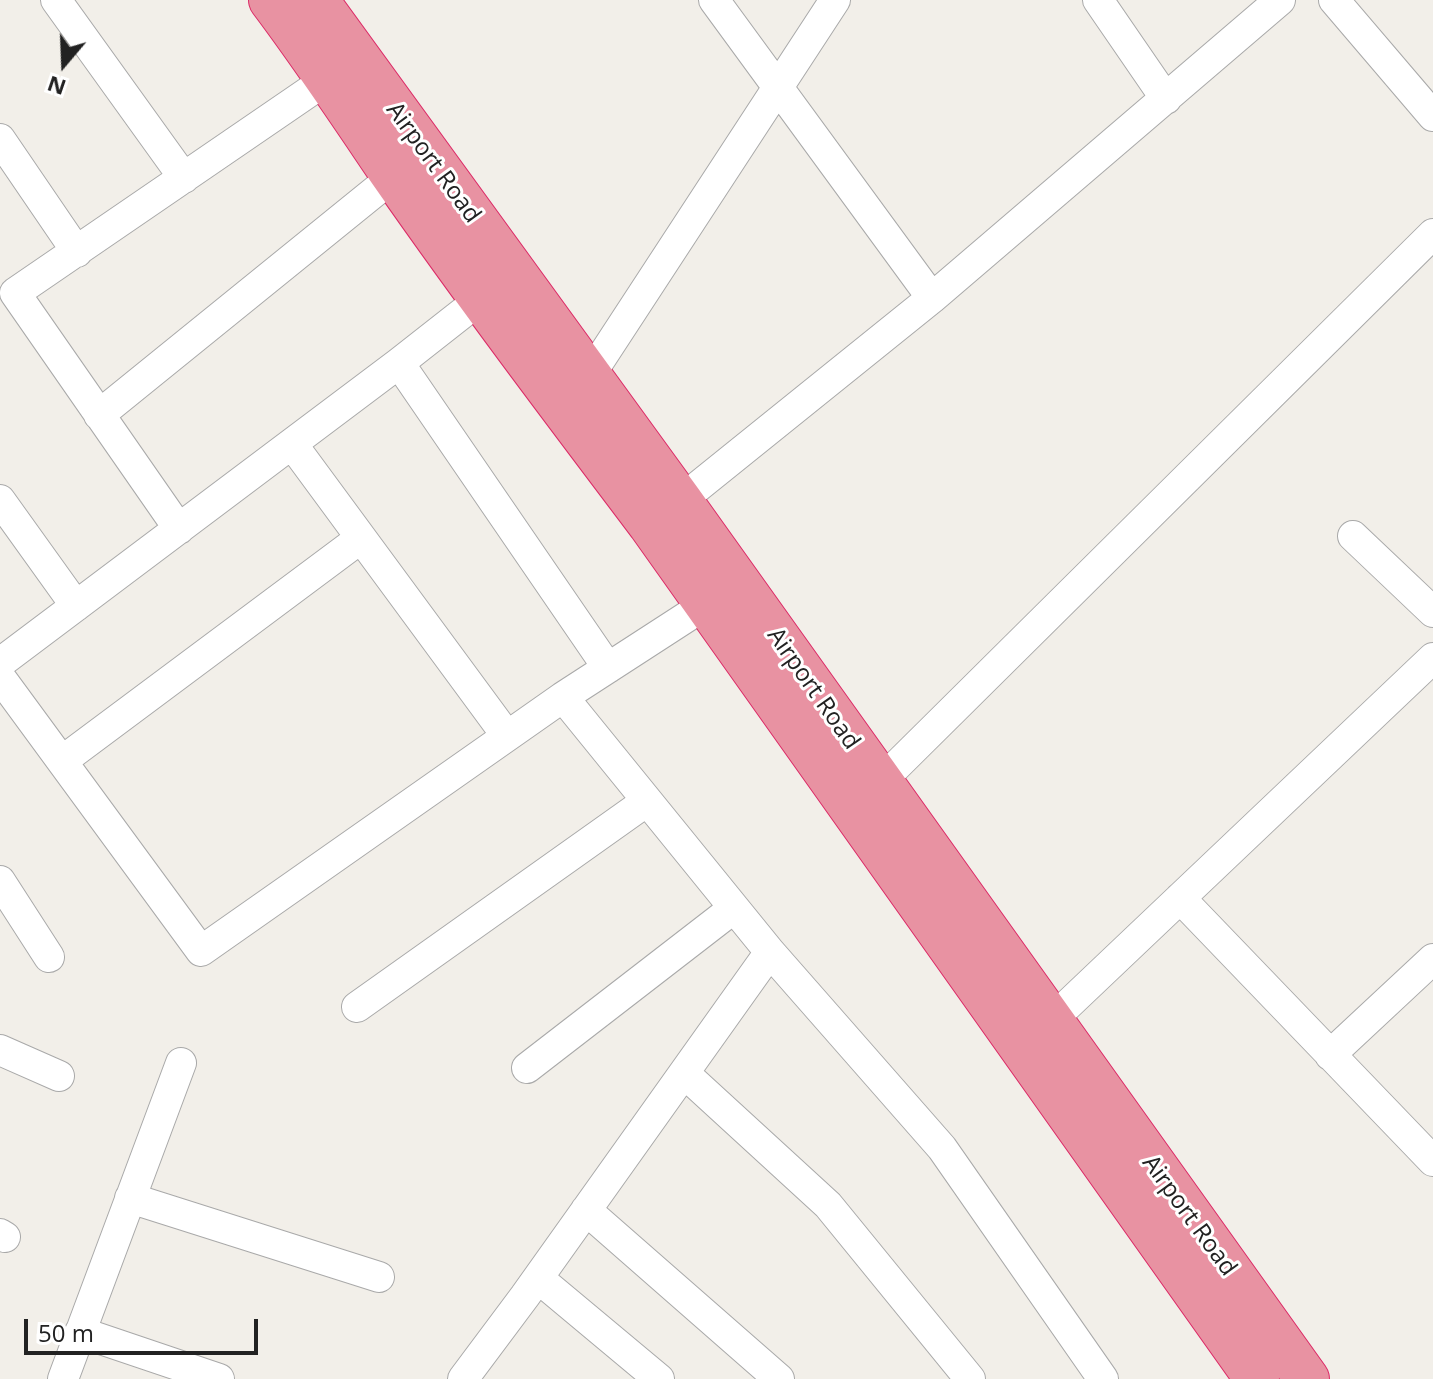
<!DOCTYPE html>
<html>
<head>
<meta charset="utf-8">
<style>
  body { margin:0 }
  #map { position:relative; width:1433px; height:1379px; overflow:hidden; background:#f2efe9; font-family:"Open Sans",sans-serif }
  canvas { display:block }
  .north { position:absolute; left:24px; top:24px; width:80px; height:80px; -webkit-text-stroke:6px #fff; paint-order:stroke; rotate:199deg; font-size:22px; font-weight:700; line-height:32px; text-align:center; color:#222 }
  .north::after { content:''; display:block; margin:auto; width:28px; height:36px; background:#222; clip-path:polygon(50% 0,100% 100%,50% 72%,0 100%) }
  .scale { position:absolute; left:24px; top:1319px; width:234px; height:36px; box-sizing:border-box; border:4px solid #222; border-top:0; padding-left:10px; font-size:24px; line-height:28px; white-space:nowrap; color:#222; -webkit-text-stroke:6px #fff; paint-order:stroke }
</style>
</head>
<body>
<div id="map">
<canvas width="1433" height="1379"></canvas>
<div class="north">N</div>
<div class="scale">50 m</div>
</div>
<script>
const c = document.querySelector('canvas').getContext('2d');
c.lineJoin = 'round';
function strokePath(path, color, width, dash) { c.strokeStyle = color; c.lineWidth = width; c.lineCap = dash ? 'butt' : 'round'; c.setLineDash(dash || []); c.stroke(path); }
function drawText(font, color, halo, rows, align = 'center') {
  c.font = font + ' "Open Sans",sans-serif'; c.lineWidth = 6; c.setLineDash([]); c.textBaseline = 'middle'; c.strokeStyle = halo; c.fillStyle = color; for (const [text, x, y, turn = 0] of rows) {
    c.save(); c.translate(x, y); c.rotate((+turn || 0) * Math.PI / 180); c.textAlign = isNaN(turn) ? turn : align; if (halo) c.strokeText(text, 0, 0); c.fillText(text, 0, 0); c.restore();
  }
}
const minor = new Path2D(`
  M56 0 184 178
  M714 0 932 298
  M1098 0 1166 99
  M1334 0 1433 116
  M0 139 77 252
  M399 363 608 668
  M588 378 835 0
  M99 415 394 176
  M292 444 507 736
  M0 500 76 606
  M680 501 932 298 1280 0
  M179 529 15 293 329 78
  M1353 536 1433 612
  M705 605 563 697 770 952
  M0 663 399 363 483 297
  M0 677 201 951 563 697
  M62 761 361 538
  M868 794 1433 234
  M0 881 49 957
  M1180 898 1433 1161
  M357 1007 647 801
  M1037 1034 1433 658
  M0 1050 59 1076
  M1330 1055 1433 959
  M527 1068 734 908
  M684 1073 828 1205 970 1379
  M130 1198 379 1277
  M586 1210 779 1379
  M0 1234 5 1237
  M538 1278 659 1379
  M80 1332 219 1379
  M63 1379 181 1063
  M463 1379 525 1296 770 952 942 1148 1103 1379`);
const highway = new Path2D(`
  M271 0C314 57 353 116 393 175 476 294 563 409 650 524L1257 1379
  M316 0 680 501 1307 1379`);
const streetNames = [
  ["Airport Road",433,163,54],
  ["Airport Road",813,689,55],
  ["Airport Road",1189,1216,54]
];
strokePath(minor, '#a9a9a9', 32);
strokePath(highway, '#dc2a67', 46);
strokePath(minor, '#fff', 30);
strokePath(highway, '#e892a2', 44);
drawText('24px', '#222', '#fff', streetNames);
</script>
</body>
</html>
